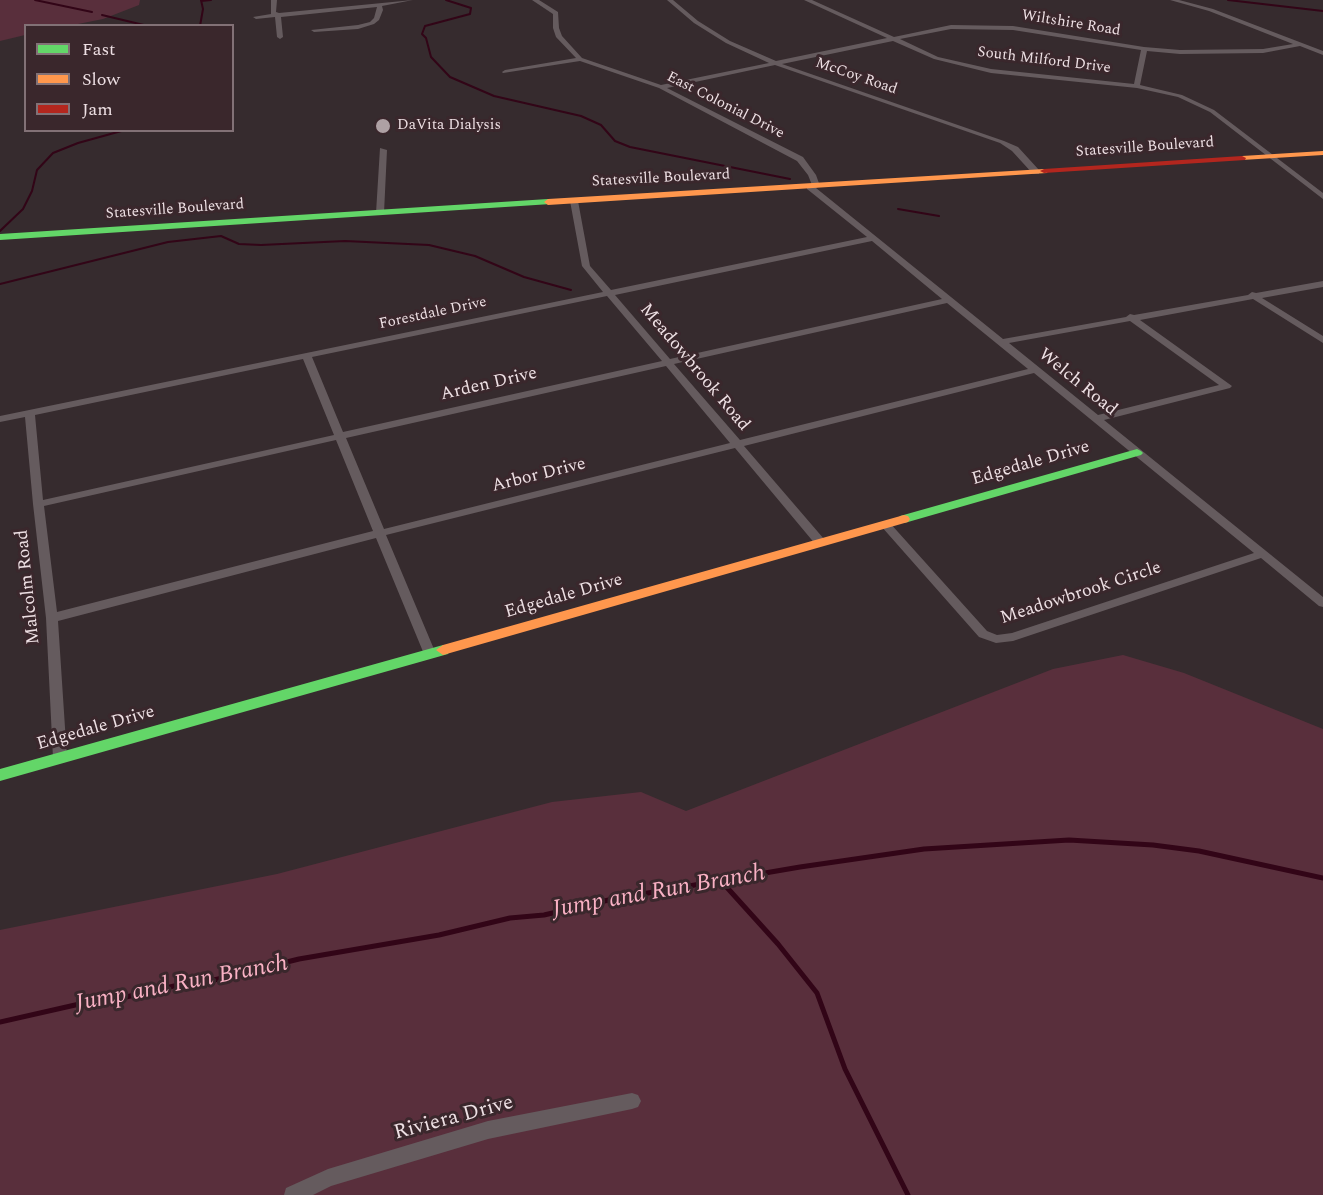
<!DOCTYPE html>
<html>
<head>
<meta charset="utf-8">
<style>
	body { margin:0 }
	#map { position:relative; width:1323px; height:1195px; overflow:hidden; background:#362b2e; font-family:Spectral,serif }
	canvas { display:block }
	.legend { position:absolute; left:24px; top:24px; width:210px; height:108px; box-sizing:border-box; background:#3a272c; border:2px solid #827176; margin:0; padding:8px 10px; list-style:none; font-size:18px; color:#eee0e4 }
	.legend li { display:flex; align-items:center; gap:12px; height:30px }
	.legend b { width:30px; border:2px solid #827176 }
</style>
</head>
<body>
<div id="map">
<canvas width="1323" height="1195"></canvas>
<ul class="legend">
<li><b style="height:8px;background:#63d668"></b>Fast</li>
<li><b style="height:8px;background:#ff974d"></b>Slow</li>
<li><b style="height:8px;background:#b3261e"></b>Jam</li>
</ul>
</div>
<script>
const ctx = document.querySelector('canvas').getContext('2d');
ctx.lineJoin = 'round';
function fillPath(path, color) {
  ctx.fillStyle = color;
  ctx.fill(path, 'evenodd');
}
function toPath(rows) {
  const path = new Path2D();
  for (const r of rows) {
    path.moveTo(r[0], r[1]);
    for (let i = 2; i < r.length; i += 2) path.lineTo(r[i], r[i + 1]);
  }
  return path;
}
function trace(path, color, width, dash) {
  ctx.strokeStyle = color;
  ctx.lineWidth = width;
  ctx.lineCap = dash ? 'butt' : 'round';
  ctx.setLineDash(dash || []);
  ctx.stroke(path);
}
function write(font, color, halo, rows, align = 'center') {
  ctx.font = font + ' Spectral,serif';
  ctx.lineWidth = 6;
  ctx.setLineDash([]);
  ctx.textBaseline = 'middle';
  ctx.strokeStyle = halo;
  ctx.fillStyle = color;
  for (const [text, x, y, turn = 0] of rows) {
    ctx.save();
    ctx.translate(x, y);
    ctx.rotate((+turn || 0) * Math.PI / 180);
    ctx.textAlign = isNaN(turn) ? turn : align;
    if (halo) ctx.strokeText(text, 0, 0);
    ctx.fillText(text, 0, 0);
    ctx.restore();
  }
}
const green = toPath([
	[0,0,140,0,139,5,103,19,73,25,26,26,25,35,0,41],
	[1123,655,1184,673,1323,729,1323,1195,0,1195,0,930,277,874,552,802,641,792,686,811,1053,669]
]);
const streamFar1 = toPath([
	[35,0,92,12],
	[446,0,471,8,470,14,425,26,422,34,426,38,431,57,450,77,494,96,581,116,601,125,615,141,630,147,790,179],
	[1228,0,1323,11],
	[201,1,211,0],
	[102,15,148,26],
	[200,26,203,9,201,0],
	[898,209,939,216],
	[0,231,23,209,32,191,37,170,53,153,78,143,125,130],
	[0,284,168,242,221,236,239,244,261,245,345,241,429,245,475,256,524,277,571,290]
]);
const stream = toPath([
	[722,882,778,944,817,993,845,1069,908,1195],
	[0,1022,84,1003,104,1002,183,984,202,983,299,959,439,935,510,918,544,915,613,899,800,867,924,849,1069,840,1153,845,1199,851,1323,878]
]);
const street = toPath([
	[271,0,277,0,276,12,279,13,413,0,382,6,383,10,379,20,374,24,358,29,314,32,311,30,358,25,370,22,374,18,377,7,281,17,283,37,280,39,277,37,275,17,256,19,253,17,271,14,271,0],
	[532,0,539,0,558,12,559,28,562,36,582,58,661,85,769,63,726,43,694,23,667,0,673,0,698,21,730,41,776,61,887,38,804,0,812,0,894,37,951,25,1013,26,1144,47,1180,50,1263,49,1293,44,1209,11,1170,0,1179,0,1213,9,1323,51,1323,55,1300,46,1263,53,1180,54,1147,51,1140,85,1182,95,1214,110,1323,193,1323,199,1210,112,1178,97,1137,88,991,73,934,59,893,41,782,64,1004,141,1018,147,1039,170,1039,174,1033,174,1012,151,1000,143,775,65,667,88,803,157,816,175,820,186,816,188,1003,339,1126,317,1130,314,1134,315,1248,295,1252,292,1256,293,1323,281,1323,287,1262,298,1323,336,1323,343,1253,299,1140,320,1232,386,1230,388,1104,420,1323,597,1323,607,1319,606,1261,558,1013,641,996,643,979,637,881,526,879,524,881,522,889,522,987,631,997,635,1012,633,1254,553,1034,373,744,446,824,539,826,542,820,546,816,545,735,448,386,535,436,654,434,657,430,658,426,657,424,654,376,538,58,621,67,758,65,762,60,763,55,762,53,758,46,618,33,504,25,417,0,422,0,416,603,292,582,266,570,201,574,199,578,201,590,266,611,290,867,237,807,189,807,185,812,185,808,175,797,161,659,88,580,61,503,73,502,72,505,70,576,58,556,37,553,28,553,14,532,0],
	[951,29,1013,30,1141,50,1134,84,991,69,938,57,900,39,951,29],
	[872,241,942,299,670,359,615,295,872,241],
	[607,296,662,361,343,432,312,357,607,296],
	[947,303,1028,369,740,440,674,364,947,303],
	[1130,321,1219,385,1098,415,1009,343,1130,321],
	[303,359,334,435,43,500,35,415,303,359],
	[666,366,730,443,384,529,346,438,666,366],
	[336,440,373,531,57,612,44,506,336,440],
	[380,148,387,150,384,213,380,215,376,213,380,148],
	[632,1093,638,1095,641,1101,638,1107,632,1109,488,1139,331,1186,313,1195,284,1195,286,1188,328,1169,488,1121,632,1093]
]);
const fast = toPath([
	[548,199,551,200,551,204,0,240,0,234,548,199],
	[1137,449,1141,451,1143,453,1141,455,908,522,904,523,898,519,900,516,1137,449],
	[443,645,450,650,448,654,0,781,0,769,443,645]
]);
const slow = toPath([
	[1323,151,1323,155,1242,160,1238,158,1242,156,1323,151],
	[1044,169,1048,171,1047,173,548,205,544,202,548,199,1044,169],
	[904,515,908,516,910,519,908,522,443,655,436,650,443,645,904,515]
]);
const jam = toPath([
	[1242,156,1246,158,1245,160,1044,173,1040,171,1044,169,1242,156]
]);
const markers = [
	[383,126,8,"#aea1a4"]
];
const farStreetnames = [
	["Wiltshire Road",1071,24,9],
	["South Milford Drive",1044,61,7],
	["McCoy Road",856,77,19],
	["East Colonial Drive",725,106,27],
	["Statesville Boulevard",1145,148,-4],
	["Statesville Boulevard",661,179,-3],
	["Statesville Boulevard",175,210,-4],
	["Forestdale Drive",433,314,-12]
];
const farPoinames = [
	["DaVita Dialysis",397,126]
];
const streetNames = [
	["Meadowbrook Road",694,368,50],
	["Welch Road",1077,383,39],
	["Arden Drive",489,385,-13],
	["Edgedale Drive",1031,464,-16],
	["Arbor Drive",539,476,-14],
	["Malcolm Road",29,587,-96],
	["Meadowbrook Circle",1081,594,-18],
	["Edgedale Drive",564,597,-16],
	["Edgedale Drive",96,729,-16]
];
const nearStreetnames = [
	["Riviera Drive",454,1119,-15]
];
const nearWaternames = [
	["Jump and Run Branch",659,893,-10],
	["Jump and Run Branch",182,985,-11]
];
fillPath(green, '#592f3c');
trace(streamFar1, '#320517', 2);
trace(stream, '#320517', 5);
fillPath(street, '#655b5e');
fillPath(fast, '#63d668');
fillPath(slow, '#ff974d');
fillPath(jam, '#b3261e');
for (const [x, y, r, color] of markers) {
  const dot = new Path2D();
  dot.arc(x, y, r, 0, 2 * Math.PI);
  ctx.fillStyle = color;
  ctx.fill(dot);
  trace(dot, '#3a272c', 2);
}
write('15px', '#eee0e4', '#3a272c', farStreetnames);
write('15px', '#eee0e4', '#3a272c', farPoinames, 'left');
write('18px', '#eee0e4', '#3a272c', streetNames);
write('21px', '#eee0e4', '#3a272c', nearStreetnames);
write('italic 24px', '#f9b1c4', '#3a272c', nearWaternames);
</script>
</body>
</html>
